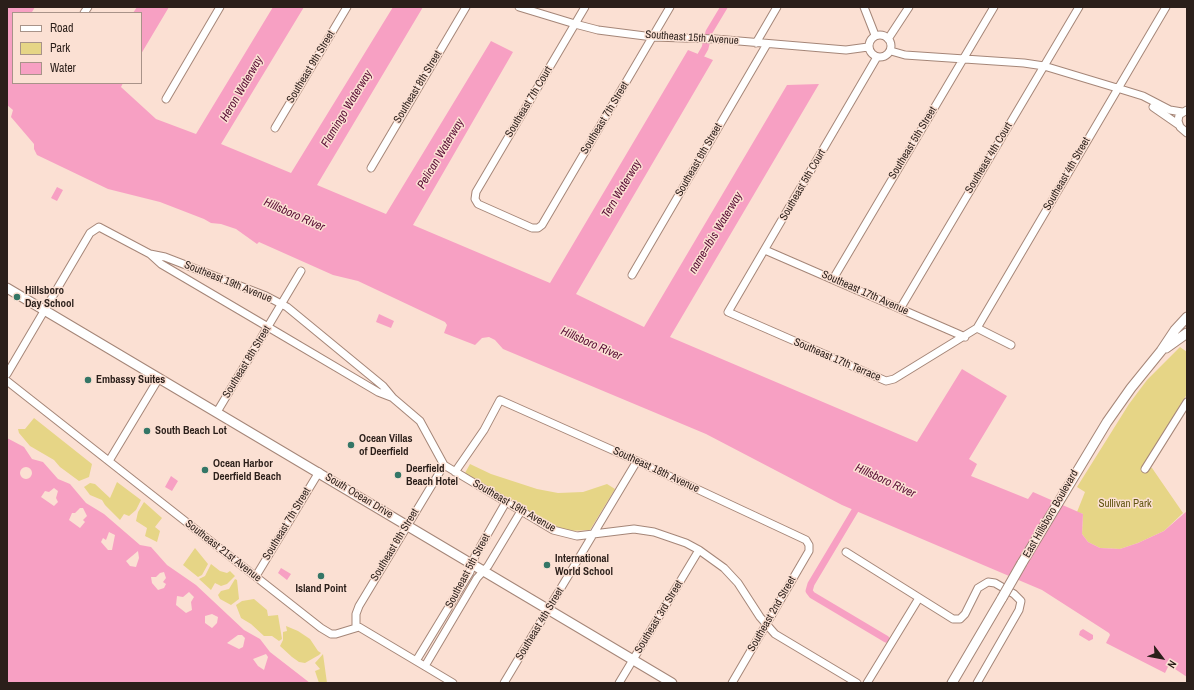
<!DOCTYPE html>
<html>
<head>
<meta charset="utf-8">
<style>
	body { margin:0 }
	#map { position:relative; width:1194px; height:690px; overflow:hidden; background:#fbe0d3; font-family:"Archivo Narrow",sans-serif }
	canvas { display:block }
	.frame { position:absolute; inset:0; border:8px solid #2b1f1a; pointer-events:none }
	.legend { position:absolute; left:12px; top:12px; width:130px; height:72px; box-sizing:border-box; background:#fbe0d3; border:1px solid #a89389; margin:0; padding:5px 7px; list-style:none; font-size:12px; color:#2b1f1a }
	.legend li { display:flex; align-items:center; gap:8px; height:20px }
	.legend b { width:20px; border:1px solid #a89389 }
	.north { position:absolute; left:1142px; top:638px; width:40px; height:40px; -webkit-text-stroke:3px #fbe0d3; paint-order:stroke; rotate:122deg; font-size:11px; font-weight:700; line-height:16px; text-align:center; color:#2b1f1a }
	.north::after { content:''; display:block; margin:auto; width:14px; height:18px; background:#2b1f1a; clip-path:polygon(50% 0,100% 100%,50% 72%,0 100%) }
</style>
</head>
<body>
<div id="map">
<canvas width="1194" height="690"></canvas>
<div class="frame"></div>
<ul class="legend">
<li><b style="height:5px;background:#fff"></b>Road</li>
<li><b style="height:11px;background:#e6d586"></b>Park</li>
<li><b style="height:11px;background:#f7a0c3"></b>Water</li>
</ul>
<div class="north">N</div>
</div>
<script>
const ctx = document.querySelector('canvas').getContext('2d');
ctx.lineJoin = 'round';
function fillPath(path, color) {
  ctx.fillStyle = color;
  ctx.fill(path, 'evenodd');
}
function toPath(rows) {
  const path = new Path2D();
  for (const r of rows) {
    if (r.length === 3) {
      path.moveTo(r[0] + r[2], r[1]);
      path.arc(r[0], r[1], r[2], 0, 2 * Math.PI);
      continue;
    }
    path.moveTo(r[0], r[1]);
    for (let i = 2; i < r.length; i += 2) path.lineTo(r[i], r[i + 1]);
  }
  return path;
}
function trace(path, color, width, dash) {
  ctx.strokeStyle = color;
  ctx.lineWidth = width;
  ctx.lineCap = dash ? 'butt' : 'round';
  ctx.setLineDash(dash || []);
  ctx.stroke(path);
}
function write(font, color, halo, rows, align = 'center') {
  ctx.font = font + ' "Archivo Narrow",sans-serif';
  ctx.lineWidth = 3;
  ctx.setLineDash([]);
  ctx.textBaseline = 'middle';
  ctx.strokeStyle = halo;
  ctx.fillStyle = color;
  for (const [text, x, y, turn = 0] of rows) {
    ctx.save();
    ctx.translate(x, y);
    ctx.rotate((+turn || 0) * Math.PI / 180);
    ctx.textAlign = isNaN(turn) ? turn : align;
    if (halo) ctx.strokeText(text, 0, 0);
    ctx.fillText(text, 0, 0);
    ctx.restore();
  }
}
const green = toPath([
	[1180,347,1187,352,1187,394,1145,464,1152,468,1183,513,1164,531,1138,543,1120,549,1100,548,1088,542,1082,534,1083,514,1077,512,1085,492,1077,487,1129,404,1147,380],
	[34,418,92,464,89,477,79,481,60,467,54,460,30,446,19,433,18,429,25,429],
	[470,464,491,474,537,489,558,493,583,492,607,484,615,489,590,530,569,531,552,525,465,473],
	[117,482,141,500,136,510,129,516,124,514,120,520,105,505,102,500,90,495,84,487,90,483,95,484,110,498],
	[144,502,162,518,155,527,160,531,157,542,145,536,147,528,136,521,138,512],
	[195,548,208,564,202,575,198,577,183,565],
	[211,564,220,571,227,573,230,571,235,576,227,584,221,586,215,583,211,590,199,579,205,576],
	[235,579,237,580,239,599,231,605,220,599,218,595,221,591,229,589],
	[254,599,267,610,268,616,278,615,282,639,279,641,272,636,264,636,251,624,241,618,236,605,242,601],
	[286,626,298,631,310,639,318,651,321,653,319,655,305,663,299,662,292,657,280,646,283,640,283,632,287,631],
	[323,654,327,683,319,683,315,671,320,669,315,663]
]);
const water = toPath([
	[7,7,35,7,32,12,33,13,13,13,13,83,123,83,121,87,156,119,196,134,273,7,304,7,221,144,291,173,393,7,423,7,317,185,386,214,491,41,513,52,413,225,550,283,688,50,713,60,576,294,644,327,787,85,819,84,670,337,917,442,962,369,1007,396,969,459,977,464,971,476,1028,499,1033,492,1083,514,1082,534,1088,542,1100,548,1120,549,1138,543,1164,531,1187,511,1187,680,1187,677,1169,665,1165,673,1106,643,1110,635,1109,633,1042,590,842,505,706,434,503,349,495,340,489,337,482,338,475,345,444,333,447,325,445,322,358,281,333,275,259,242,257,244,236,229,221,224,211,223,204,219,160,202,108,189,37,155,34,149,34,144,11,117,13,110,7,105],
	[137,7,169,7,141,54,141,13,133,13],
	[57,187,63,190,57,201,51,198],
	[379,314,394,321,391,328,376,322],
	[7,438,24,447,32,459,43,462,58,479,70,484,86,503,104,514,140,545,151,547,167,565,196,585,244,630,260,639,270,652,310,683,7,683],
	[171,476,178,481,172,491,165,487],
	[281,568,291,574,287,580,278,573],
	[1083,629,1093,635,1093,639,1089,641,1079,635,1080,631]
]);
const pier = toPath([
	[26,473,6],
	[54,488,58,491,56,498,58,502,54,506,41,497,45,491,49,492],
	[80,508,83,508,87,516,83,520,85,522,80,528,69,520,72,513,75,513],
	[109,532,115,535,112,550,108,550,101,542,103,538,106,540],
	[138,551,139,558,136,567,130,566,126,561],
	[164,572,166,578,163,582,166,584,164,588,158,590,152,583,151,577,156,577,160,573],
	[189,592,194,597,191,602,192,610,186,613,176,605,177,596,183,597],
	[212,614,218,617,217,623,212,628,205,623,205,616],
	[238,635,242,635,245,638,243,647,239,649,227,643],
	[266,654,268,657,264,670,258,666,253,659]
]);
const canal = toPath([
	[697,62,705,48,709,32,724,7],
	[860,502,811,584,809,591,812,595,886,639]
]);
const street = toPath([
	[519,7,575,24,598,30,653,37,715,39,846,50,868,47],
	[585,7,476,192,475,199,478,204,532,228,538,228,542,225,670,7],
	[864,7,875,35],
	[84,13,88,7],
	[880,46,11],
	[888,39,909,7],
	[756,43,777,7],
	[891,51,905,55,1024,63,1044,66,1117,88,1143,96,1170,110,1182,112],
	[877,57,728,312,886,381,894,379,977,328,1166,7],
	[166,99,220,7],
	[1153,107,1179,125],
	[1187,110,1179,115,1178,121,1180,127,1187,133],
	[275,128,347,7],
	[371,168,466,7],
	[765,250,965,337],
	[150,254,165,257,266,296,287,307,383,386,393,398,420,421,444,465,553,530,577,536,634,529,654,532,686,543,699,550,724,568,738,583,760,617,775,634,857,683],
	[632,275,767,44],
	[833,279,994,7],
	[900,309,1079,7],
	[977,328,1011,345],
	[7,374,90,233,99,227,150,254,161,264,268,327,378,392,391,397],
	[7,381,321,628,331,634,336,634,359,627,453,683],
	[217,412,301,271],
	[109,461,159,378],
	[1145,469,1187,402],
	[455,472,484,430,500,400,637,461,806,540,809,545,809,551,732,683],
	[846,552,953,619,960,619,965,614,978,588,988,582,995,583,1014,594,1021,601,1019,610,977,683],
	[256,576,319,472],
	[356,627,356,614,359,606,444,465],
	[416,661,470,572,475,556,506,502],
	[425,666,477,578,488,566,521,511],
	[504,683,637,461],
	[619,683,699,550],
	[867,683,919,598]
]);
const secondary = toPath([
	[7,288,672,683],
	[1166,348,1187,333],
	[1022,563,1107,422,1131,388,1161,351,1175,330,1187,317],
	[952,683,1002,598]
]);
const secondaryBridge = toPath([
	[1002,598,1022,563]
]);
const markers = [
	[17,297,4,"#347666"],
	[88,380,4,"#347666"],
	[147,431,4,"#347666"],
	[351,445,4,"#347666"],
	[205,470,4,"#347666"],
	[398,475,4,"#347666"],
	[547,565,4,"#347666"],
	[321,576,4,"#347666"]
];
const streetNames = [
	["Southeast 15th Avenue",692,38,4],
	["Southeast 9th Street",311,67,-59],
	["Southeast 8th Street",418,87,-59],
	["Southeast 7th Court",529,102,-59],
	["Southeast 7th Street",605,118,-59],
	["Southeast 5th Street",913,143,-59],
	["Southeast 4th Court",989,158,-59],
	["Southeast 6th Street",699,160,-60],
	["Southeast 4th Street",1067,174,-60],
	["Southeast 5th Court",803,185,-60],
	["Southeast 19th Avenue",228,282,22],
	["Southeast 17th Avenue",865,293,24],
	["Southeast 17th Terrace",837,360,23],
	["Southeast 8th Street",247,362,-59],
	["Southeast 18th Avenue",656,470,25],
	["South Ocean Drive",359,496,31],
	["Southeast 19th Avenue",514,506,30],
	["East Hillsboro Boulevard",1051,514,-60],
	["Southeast 7th Street",287,524,-59],
	["Southeast 6th Street",395,545,-59],
	["Southeast 21st Avenue",223,551,38],
	["Southeast 5th Street",468,571,-62],
	["Southeast 2nd Street",772,614,-60],
	["Southeast 3rd Street",659,617,-59],
	["Southeast 4th Street",540,624,-59]
];
const poiNames = [
	["Hillsboro",25,291],
	["Day School",25,304],
	["Embassy Suites",96,380],
	["South Beach Lot",155,431],
	["Ocean Villas",359,439],
	["of Deerfield",359,452],
	["Ocean Harbor",213,464],
	["Deerfield Beach",213,477],
	["Deerfield",406,469],
	["Beach Hotel",406,482],
	["International",555,559],
	["World School",555,572],
	["Island Point",321,589,"center"]
];
const parkNames = [
	["Sullivan Park",1125,504]
];
const waterNames = [
	["Heron Waterway",242,89,-60],
	["Flamingo Waterway",347,109,-59],
	["Pelican Waterway",441,154,-59],
	["Tern Waterway",622,189,-59],
	["Hillsboro River",294,215,24],
	["name=Ibis Waterway",716,233,-59],
	["Hillsboro River",591,344,24],
	["Hillsboro River",885,481,25]
];
fillPath(green, '#e6d586');
fillPath(water, '#f7a0c3');
fillPath(pier, '#fbe0d3');
trace(canal, '#f7a0c3', 7);
trace(street, '#a58678', 9);
trace(secondary, '#a58678', 11);
trace(street, '#fff', 7);
trace(secondary, '#fff', 9);
trace(secondaryBridge, '#a58678', 11, []);
trace(secondaryBridge, '#fff', 9);
for (const [x, y, r, color] of markers) {
  const dot = new Path2D();
  dot.arc(x, y, r, 0, 2 * Math.PI);
  ctx.fillStyle = color;
  ctx.fill(dot);
  trace(dot, '#fbe0d3', 1.5);
}
write('11px', '#2b1f1a', '#fbe0d3', streetNames);
write('bold 11px', '#2b1f1a', '#fbe0d3', poiNames, 'left');
write('11px', '#635613', '#fbe0d3', parkNames);
write('italic 12px', '#580c34', '#fbe0d3', waterNames);
</script>
</body>
</html>
